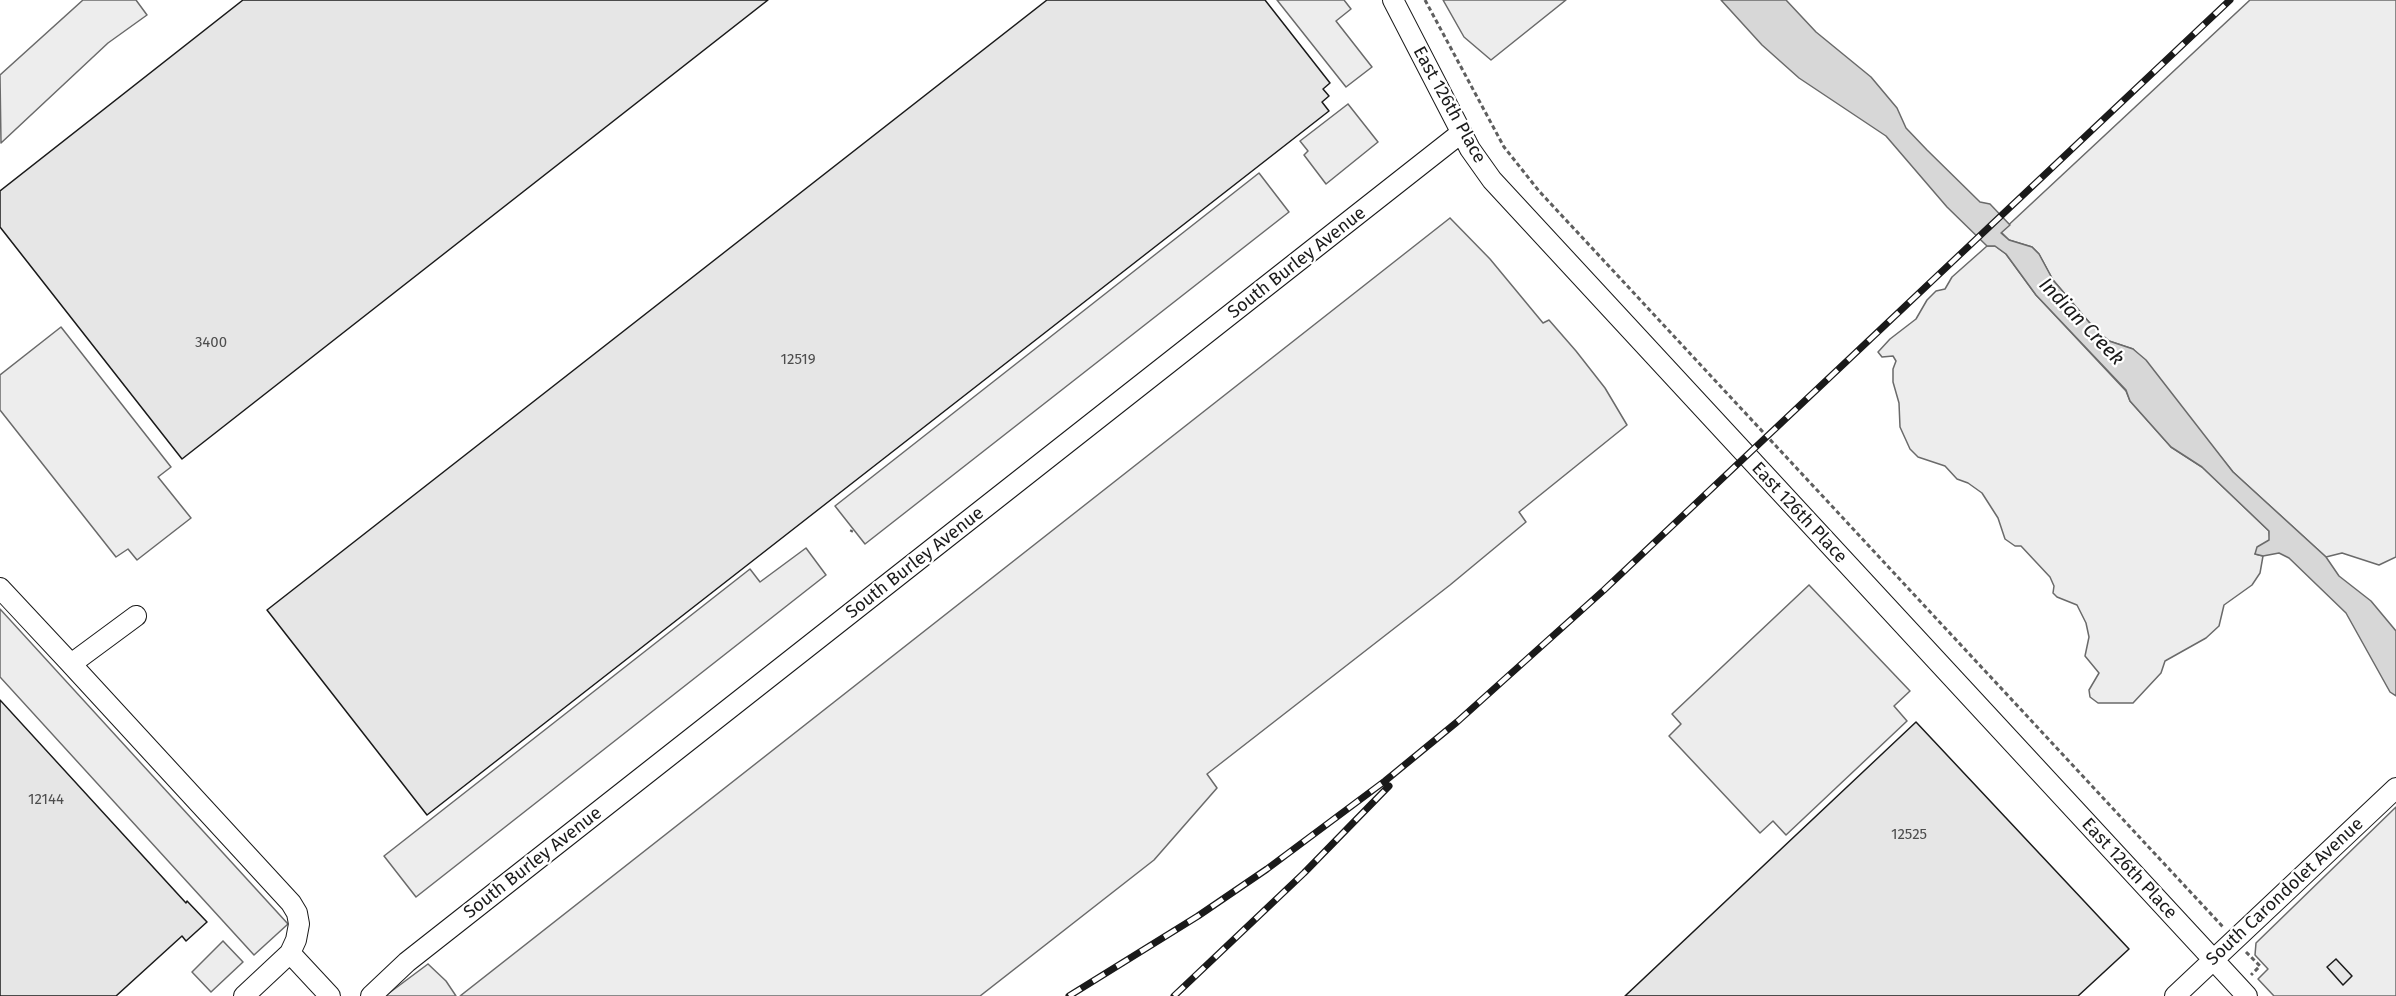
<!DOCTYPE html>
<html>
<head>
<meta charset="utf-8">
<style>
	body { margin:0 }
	canvas { display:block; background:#fff }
</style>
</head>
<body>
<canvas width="2396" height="996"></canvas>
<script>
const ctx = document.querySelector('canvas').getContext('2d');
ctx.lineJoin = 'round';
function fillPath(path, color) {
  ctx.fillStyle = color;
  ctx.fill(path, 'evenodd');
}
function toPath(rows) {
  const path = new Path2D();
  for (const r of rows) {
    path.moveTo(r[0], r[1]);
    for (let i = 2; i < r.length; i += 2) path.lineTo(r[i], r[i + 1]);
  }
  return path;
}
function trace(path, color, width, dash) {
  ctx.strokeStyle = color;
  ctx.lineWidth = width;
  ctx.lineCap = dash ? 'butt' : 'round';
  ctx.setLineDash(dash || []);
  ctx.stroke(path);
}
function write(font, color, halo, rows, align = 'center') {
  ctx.font = font + ' "Fira Sans",sans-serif';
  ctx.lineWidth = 4.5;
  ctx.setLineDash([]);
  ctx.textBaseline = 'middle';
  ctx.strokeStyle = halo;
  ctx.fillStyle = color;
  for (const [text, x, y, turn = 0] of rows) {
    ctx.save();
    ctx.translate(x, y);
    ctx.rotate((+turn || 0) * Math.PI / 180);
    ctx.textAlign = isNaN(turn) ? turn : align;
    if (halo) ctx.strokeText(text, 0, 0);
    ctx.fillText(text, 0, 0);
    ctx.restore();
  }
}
const built = toPath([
	[83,0,136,0,147,15,108,43,1,143,0,75,83,0],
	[1277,0,1344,0,1351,9,1336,21,1372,67,1346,87,1277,0],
	[1443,0,1566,0,1491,60,1464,37,1443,0],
	[2250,0,2396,0,2396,557,2379,565,2342,553,2326,557,2233,472,2133,349,2109,341,2094,328,2053,280,2039,254,2032,247,2009,240,2001,232,2250,0],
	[1348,104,1378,142,1326,184,1304,155,1308,151,1300,141,1348,104],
	[1259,173,1289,212,865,544,835,506,1259,173],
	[1450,218,1490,259,1543,323,1549,320,1576,351,1605,388,1627,425,1519,512,1526,522,1450,585,1207,774,1217,788,1154,860,980,996,460,996,1450,218],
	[1987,246,1995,246,2006,254,2036,295,2126,391,2130,401,2171,447,2202,467,2269,531,2270,540,2255,554,2263,556,2260,573,2252,585,2224,605,2219,626,2206,638,2165,661,2161,673,2133,703,2098,703,2090,697,2089,690,2099,673,2085,656,2089,637,2086,623,2077,605,2057,597,2053,593,2054,586,2050,577,2021,546,2015,546,2005,539,1998,518,1982,493,1968,483,1957,479,1945,466,1918,457,1910,449,1900,427,1899,403,1893,382,1893,369,1896,361,1893,356,1882,357,1878,352,1890,339,1916,319,1927,300,1936,291,1945,289,1952,277,1987,246],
	[61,327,171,467,158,477,191,518,137,560,128,549,116,557,0,410,0,375,61,327],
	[806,548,826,575,416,897,384,856,750,569,760,582,806,548],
	[1809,585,1910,691,1894,706,1907,721,1786,835,1773,821,1760,833,1669,736,1681,724,1672,714,1809,585],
	[0,609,288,924,254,955,0,677,0,609],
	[2396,807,2396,996,2274,996,2258,979,2268,969,2255,955,2256,943,2396,807],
	[223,941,243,962,211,992,192,972,223,941],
	[428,964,446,981,456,996,385,996,428,964]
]);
const water = toPath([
	[1721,0,1786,0,1816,32,1871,77,1897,108,1906,128,1927,150,1980,202,1990,204,2010,225,2001,233,2009,240,2032,247,2039,254,2053,280,2094,328,2109,341,2133,349,2146,360,2233,472,2326,557,2339,576,2371,601,2396,631,2396,696,2390,692,2346,613,2289,558,2279,553,2263,556,2255,554,2257,547,2269,540,2269,531,2202,467,2171,447,2130,401,2126,390,2036,295,2006,254,1995,246,1987,246,1947,207,1886,136,1799,78,1762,45,1721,0]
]);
const building = toPath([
	[243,0,768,0,182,459,0,227,0,191,243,0],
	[1047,0,1265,0,1330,83,1323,89,1329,96,1322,102,1329,111,427,815,267,610,1047,0],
	[0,700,186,903,187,901,207,922,186,941,182,936,116,996,0,996,0,700],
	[1916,722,2129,949,2078,996,1625,996,1916,722],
	[2336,959,2352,976,2343,985,2327,967,2336,959]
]);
const path = toPath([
	[1425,0,1504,147,1539,191,2223,927],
	[851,532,852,530],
	[2246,952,2260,966,2251,975]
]);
const minor = toPath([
	[1393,0,1470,149,1492,180,2247,996],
	[0,588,71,664,136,616],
	[71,664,291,903,297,913,299,924,296,940,290,953],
	[244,996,290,953,330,996],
	[371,996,407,962,1461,133],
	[2175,996,2396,788]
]);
const rail = toPath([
	[1069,996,1198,916,1267,869,1385,781,1457,722,1604,590,2230,0],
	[1174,996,1304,873,1389,786]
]);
const numberNames = [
	["3400",211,343],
	["12519",798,360],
	["12144",46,800],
	["12525",1909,835]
];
const streetNames = [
	["East 126th Place",1449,105,61],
	["South Burley Avenue",1297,263,-38],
	["East 126th Place",1799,513,47],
	["South Burley Avenue",915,563,-38],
	["South Burley Avenue",533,863,-38],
	["East 126th Place",2129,869,47],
	["South Carondolet Avenue",2285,892,-43]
];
const waterNames = [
	["Indian Creek",2081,322,46]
];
fillPath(built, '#ededed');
trace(built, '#6a6a6a', 1.5);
fillPath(water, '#d7d7d7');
trace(water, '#6a6a6a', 1.5);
fillPath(building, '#e6e6e6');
trace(building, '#1a1a1a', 1.5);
trace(minor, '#1a1a1a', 22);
trace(path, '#5f5f5f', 3, [4.5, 3]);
trace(minor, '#fff', 20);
trace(rail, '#1a1a1a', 7);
trace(rail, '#fff', 4.5, [14]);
write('15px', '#4d4d4d', null, numberNames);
write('18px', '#1a1a1a', '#fff', streetNames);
write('italic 20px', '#1a1a1a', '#fff', waterNames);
</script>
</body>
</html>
